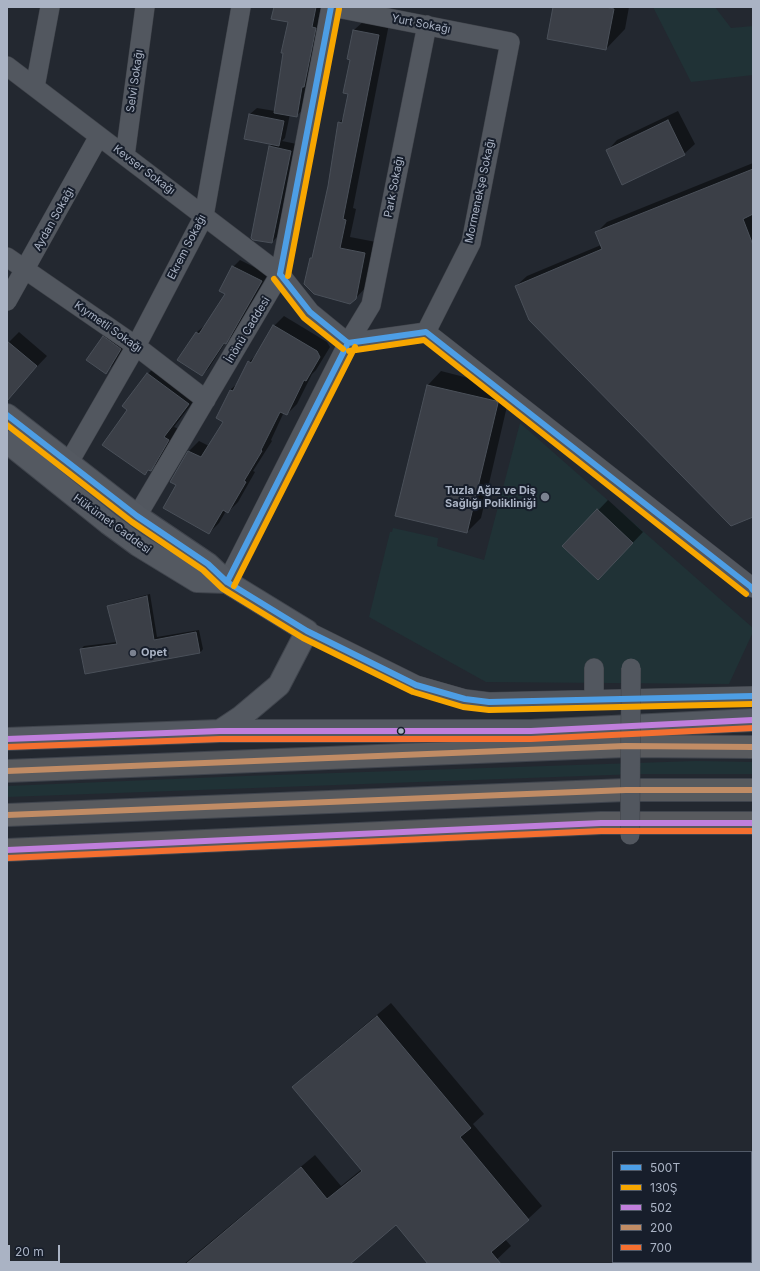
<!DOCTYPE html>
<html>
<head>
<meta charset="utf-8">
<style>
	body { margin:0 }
	#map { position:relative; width:760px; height:1271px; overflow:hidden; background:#232830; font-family:Inter,sans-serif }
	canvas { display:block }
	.frame { position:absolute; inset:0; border:8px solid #aab3c4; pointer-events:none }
	.legend { position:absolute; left:612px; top:1151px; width:140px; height:112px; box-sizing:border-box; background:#171e2b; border:1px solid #525a68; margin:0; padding:5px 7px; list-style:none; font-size:12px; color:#aab3c4 }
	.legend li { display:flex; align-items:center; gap:8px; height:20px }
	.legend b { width:20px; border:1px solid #525a68 }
	.scale { position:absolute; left:8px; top:1245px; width:52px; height:18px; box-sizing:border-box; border:2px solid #aab3c4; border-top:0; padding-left:5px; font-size:12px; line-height:14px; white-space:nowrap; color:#aab3c4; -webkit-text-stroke:3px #171e2b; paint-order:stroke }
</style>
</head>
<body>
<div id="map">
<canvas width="760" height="1271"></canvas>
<div class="frame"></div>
<ul class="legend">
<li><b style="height:5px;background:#4d9ee5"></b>500T</li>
<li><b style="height:5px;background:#f7a600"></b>130Ş</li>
<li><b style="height:5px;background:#c07fdc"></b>502</li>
<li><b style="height:5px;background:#c18c65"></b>200</li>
<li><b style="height:5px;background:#f46f30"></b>700</li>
</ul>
<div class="scale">20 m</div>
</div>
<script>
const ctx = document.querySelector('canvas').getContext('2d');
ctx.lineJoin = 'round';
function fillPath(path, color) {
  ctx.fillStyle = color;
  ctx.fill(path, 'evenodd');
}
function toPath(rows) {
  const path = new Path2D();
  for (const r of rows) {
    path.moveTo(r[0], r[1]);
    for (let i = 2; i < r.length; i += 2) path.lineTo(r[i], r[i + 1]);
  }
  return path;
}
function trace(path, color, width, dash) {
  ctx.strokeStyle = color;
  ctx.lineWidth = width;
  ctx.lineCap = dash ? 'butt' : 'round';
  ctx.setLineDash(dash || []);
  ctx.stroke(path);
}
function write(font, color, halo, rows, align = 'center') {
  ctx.font = font + ' Inter,sans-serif';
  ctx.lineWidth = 4;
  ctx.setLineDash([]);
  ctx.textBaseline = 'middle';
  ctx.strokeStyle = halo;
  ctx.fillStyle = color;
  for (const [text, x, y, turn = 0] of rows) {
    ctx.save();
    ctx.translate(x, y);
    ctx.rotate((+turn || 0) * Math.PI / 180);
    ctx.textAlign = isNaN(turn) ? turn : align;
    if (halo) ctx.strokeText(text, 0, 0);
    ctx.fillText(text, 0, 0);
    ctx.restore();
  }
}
const green = toPath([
	[653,7,715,7,731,28,753,26,753,75,691,82],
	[520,423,753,628,753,632,729,684,486,682,369,617,390,532,392,532,393,528,438,538,437,546,484,560],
	[696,761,753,762,753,774,638,774,7,797,7,786,245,776]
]);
const shadow = toPath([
	[275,7,321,7,318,21,322,22,304,109,297,115,290,114,285,138,282,141,297,144,279,235,272,242,270,147,273,143,250,114,257,108,275,111,289,21],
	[554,7,629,7,625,29,606,49],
	[365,20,389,24,353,208,356,209,350,237,376,242,366,287,355,299,311,258,314,255,329,186,339,123,344,117,349,94,354,30],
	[678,111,695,144,684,154,607,151,617,140],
	[753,163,753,516,516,286,527,276,601,245,596,233,607,222],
	[240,260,268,274,232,336,225,343,209,368,202,375,179,360,197,332,204,326,205,326,227,293,233,267],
	[284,316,327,342,330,347,316,370,312,374,297,404,287,414,284,412,271,440,272,441,253,471,255,472,238,502,228,512,226,511,219,523,209,533,177,485,171,481,189,451,199,441,209,446,224,421,217,418,230,390,240,381,249,362,258,353,274,326],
	[110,330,127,342,113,365,106,372,103,337],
	[19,332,47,356,13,392,7,387,7,344],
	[158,363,199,394,174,427,179,429,161,460,145,474,129,409,148,374],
	[441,371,511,389,481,518,467,532,397,516,428,385],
	[608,500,643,532,608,569,564,546],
	[150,594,157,637,199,630,203,649,200,653,81,649,84,646,117,642,109,607,112,604],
	[391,1003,484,1114,473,1124,542,1206,528,1219,505,1239,511,1246,492,1264,430,1264,396,1224,348,1264,184,1264,315,1155,341,1186,362,1169,293,1088,307,1074],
	[753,1171,753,1239,751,1237,751,1173],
	[751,1253,753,1255,753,1264,641,1264,643,1262,751,1262]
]);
const building = toPath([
	[274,7,316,7,312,27,316,28,304,87,302,87,297,117,274,113,283,53,281,53,288,22,271,19,274,7],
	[553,7,606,7,614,9,606,50,547,39,553,7],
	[353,30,379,35,343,219,346,220,340,248,365,253,356,299,350,304,314,294,304,284,310,258,312,258,328,186,338,122,342,123,348,94,343,93,350,60,347,59,353,30],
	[249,114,284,121,279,146,244,139,249,114],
	[668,120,685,155,622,185,606,150,668,120],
	[269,146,291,151,272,243,253,240,251,238,269,146],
	[753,169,753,214,743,219,753,245,753,517,731,526,529,320,515,286,602,249,595,232,753,169],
	[232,266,262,281,226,344,224,343,202,376,177,360,196,332,199,334,225,294,219,291,232,266],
	[273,325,317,351,320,357,306,381,304,380,287,415,280,412,261,450,262,451,244,481,246,482,228,513,223,510,209,534,163,508,176,485,170,482,188,451,201,457,223,422,216,418,230,390,233,391,248,361,251,363,273,325],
	[103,336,121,349,106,374,86,360,103,336],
	[7,341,37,366,7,401,7,341],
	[147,373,189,404,164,437,169,440,151,471,148,470,145,475,102,445,127,410,122,406,147,373],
	[427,385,496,401,498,403,467,533,395,516,427,385],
	[597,509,633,543,598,580,562,546,597,509],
	[147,596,154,640,196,632,200,653,85,674,80,649,117,644,107,606,147,596],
	[377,1016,471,1128,460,1137,529,1220,491,1252,501,1264,428,1264,396,1225,350,1264,186,1264,301,1167,327,1199,362,1171,292,1087,377,1016]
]);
const minor = toPath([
	[332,7,510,42,471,243,426,332],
	[7,66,280,274,310,312,348,343],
	[35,87,50,7],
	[125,156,145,7],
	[7,257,136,346,206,400],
	[7,301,99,136],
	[426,332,753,588],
	[348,343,426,332],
	[68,464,136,346,204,216,241,7],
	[137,516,280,274,331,7],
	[227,582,348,343,371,305,427,25],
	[307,631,416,685,465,699,489,702,753,696],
	[594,700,594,668]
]);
const major = toPath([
	[7,415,137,516,208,564,227,582,307,631,279,685,241,717,220,731],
	[7,442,108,523,138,545,197,581,227,582],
	[7,739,220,731,531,731,753,720]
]);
const highway = toPath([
	[7,771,625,746,753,747],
	[7,815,626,790,753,790],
	[7,850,601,823,753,823]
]);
const minorBridge = toPath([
	[630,835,631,668]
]);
const bus1 = toPath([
	[280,274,331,7],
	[280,274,310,312,348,343],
	[348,343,426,332,751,587,753,590],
	[7,415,137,516,208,564,227,582,307,631,416,685,465,699,489,702,753,696],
	[227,582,348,343]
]);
const bus2 = toPath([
	[288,276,339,9],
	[274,279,304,318,343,349],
	[349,351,424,340,746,594],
	[7,425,132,522,203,570,223,589,303,638,413,692,463,707,489,710,753,704],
	[234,586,355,347]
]);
const bus3 = toPath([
	[7,739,220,731,531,731,753,720],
	[7,850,601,823,753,823]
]);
const bus4 = toPath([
	[7,771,625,746,753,747],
	[7,815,626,790,753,790]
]);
const bus5 = toPath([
	[7,747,220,739,531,739,753,728],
	[7,858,601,831,753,831]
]);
const markers = [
	[545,497,5,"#7b8290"],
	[133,653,4,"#7b8290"],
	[401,731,3.5,"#aab3c4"]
];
const streetNames = [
	["Yurt Sokağı",421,24,11],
	["Selvi Sokağı",135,81,-82],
	["Kevser Sokağı",144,170,37],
	["Park Sokağı",394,187,-79],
	["Mormenekşe Sokağı",480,191,-78],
	["Aydan Sokağı",54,219,-61],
	["Ekrem Sokağı",187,247,-63],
	["Kıymetli Sokağı",108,327,35],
	["İnönü Caddesi",248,330,-59],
	["Hükümet Caddesi",112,524,36]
];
const poiNames = [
	["Tuzla Ağız ve Diş",536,491],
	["Sağlığı Polikliniği",536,504],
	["Opet",141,653,"left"]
];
fillPath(green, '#203236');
fillPath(shadow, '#0007');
fillPath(building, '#3b3f47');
trace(building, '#4a5059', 1);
trace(minor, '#40444b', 20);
trace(major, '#40454d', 24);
trace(highway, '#3f444d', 24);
trace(minor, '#52575f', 19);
trace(major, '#545961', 22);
trace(highway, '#585a5e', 22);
trace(minorBridge, '#40444b', 20, []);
trace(minorBridge, '#52575f', 19);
trace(bus1, '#4d9ee5', 6);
trace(bus2, '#f7a600', 6);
trace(bus3, '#c07fdc', 6);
trace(bus4, '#c18c65', 6);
trace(bus5, '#f46f30', 6);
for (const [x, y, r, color] of markers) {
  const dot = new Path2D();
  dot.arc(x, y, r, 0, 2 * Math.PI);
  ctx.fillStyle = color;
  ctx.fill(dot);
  trace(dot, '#171e2b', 1.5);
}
write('11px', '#aab3c4', '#171e2b', streetNames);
write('bold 11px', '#aab3c4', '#171e2b', poiNames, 'right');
</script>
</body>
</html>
